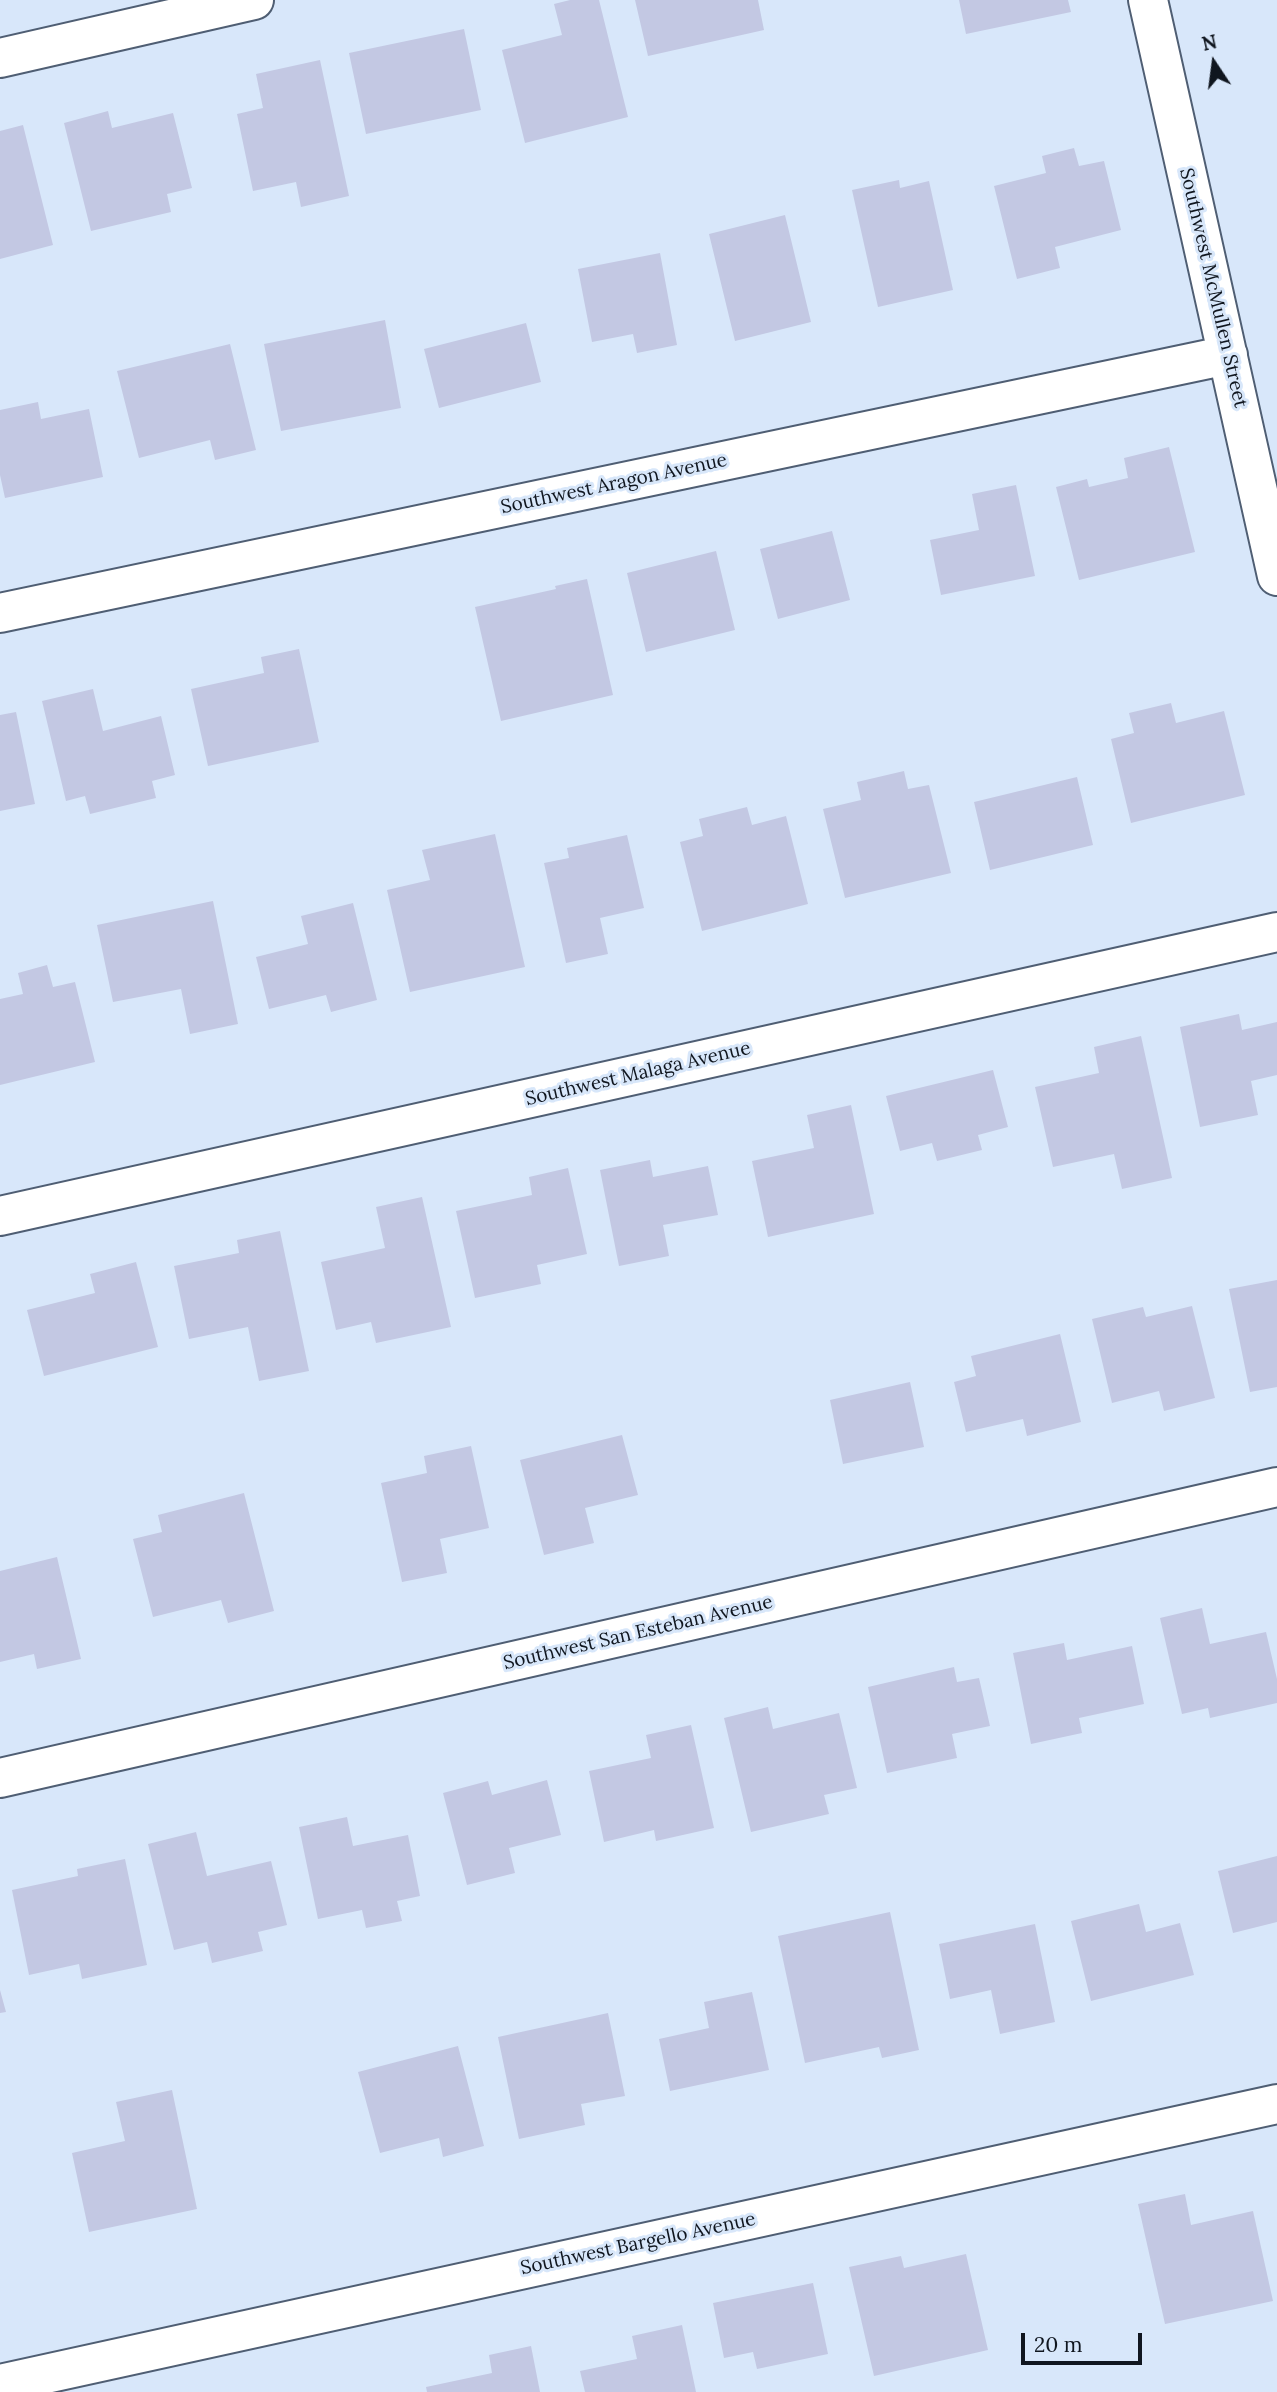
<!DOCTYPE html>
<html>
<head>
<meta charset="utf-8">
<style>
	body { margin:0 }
	#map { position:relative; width:1277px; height:2392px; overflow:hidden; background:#d8e7fa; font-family:Lora,serif }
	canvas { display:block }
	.north { position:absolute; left:1179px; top:28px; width:70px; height:70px; -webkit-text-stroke:5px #d8e7fa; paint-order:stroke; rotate:347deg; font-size:19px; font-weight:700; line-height:28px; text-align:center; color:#10161f }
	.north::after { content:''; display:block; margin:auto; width:24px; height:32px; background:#10161f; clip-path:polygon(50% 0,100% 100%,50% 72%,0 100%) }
	.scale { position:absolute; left:1021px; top:2333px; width:121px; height:32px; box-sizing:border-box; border:4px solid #10161f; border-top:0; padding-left:9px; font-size:21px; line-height:24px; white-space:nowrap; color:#10161f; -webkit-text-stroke:5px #d8e7fa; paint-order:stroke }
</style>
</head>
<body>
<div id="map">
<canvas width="1277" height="2392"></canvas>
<div class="north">N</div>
<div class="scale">20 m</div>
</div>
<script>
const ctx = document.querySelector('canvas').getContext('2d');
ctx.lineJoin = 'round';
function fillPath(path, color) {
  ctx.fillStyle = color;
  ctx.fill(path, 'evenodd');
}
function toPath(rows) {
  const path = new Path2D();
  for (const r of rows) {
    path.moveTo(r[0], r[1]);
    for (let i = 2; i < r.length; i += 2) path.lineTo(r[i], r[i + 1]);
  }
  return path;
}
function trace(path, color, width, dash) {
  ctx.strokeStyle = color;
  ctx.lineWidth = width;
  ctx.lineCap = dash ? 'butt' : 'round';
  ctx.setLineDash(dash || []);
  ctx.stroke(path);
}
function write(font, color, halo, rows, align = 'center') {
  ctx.font = font + ' Lora,serif';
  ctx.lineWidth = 6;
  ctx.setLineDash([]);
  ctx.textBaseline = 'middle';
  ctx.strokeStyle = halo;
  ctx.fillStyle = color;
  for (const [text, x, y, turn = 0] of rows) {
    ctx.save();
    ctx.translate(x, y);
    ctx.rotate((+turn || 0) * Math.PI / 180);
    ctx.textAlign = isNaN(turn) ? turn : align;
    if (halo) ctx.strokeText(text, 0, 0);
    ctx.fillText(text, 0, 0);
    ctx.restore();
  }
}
const building = toPath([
	[570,0,599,0,628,117,525,143,502,50,562,35,554,4],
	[635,0,758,0,764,30,648,56],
	[959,0,1068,0,1071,12,966,34],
	[464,29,481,110,366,134,349,53],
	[320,60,349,196,301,207,296,182,253,191,237,114,263,108,256,74],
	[108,111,112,128,173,113,192,188,167,194,171,212,91,231,64,123],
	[23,125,53,245,0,259,0,131],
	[1074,148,1079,166,1104,161,1121,230,1055,247,1060,268,1017,279,994,186,1046,173,1042,156],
	[899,180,900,188,929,181,953,290,878,307,852,190],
	[785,215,811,322,735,341,709,234],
	[660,253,677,345,637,353,633,334,592,342,578,269],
	[385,320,401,408,281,431,264,344],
	[526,323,541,382,439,408,424,349],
	[230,344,256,450,215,460,210,440,139,458,117,371],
	[38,402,41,419,89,409,103,477,5,498,0,475,0,410],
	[1169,447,1195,552,1079,580,1056,487,1087,479,1089,487,1128,478,1124,458],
	[1016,485,1035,576,941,595,930,540,979,530,972,494],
	[832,531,850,600,778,619,760,549],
	[716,551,735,630,646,652,627,573],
	[587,579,613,695,501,721,475,607,556,589,555,586],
	[299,649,319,742,208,766,191,689,264,673,261,657],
	[93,689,103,731,161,716,175,775,152,781,156,798,90,814,85,796,66,801,42,701],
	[1171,703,1176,723,1224,711,1245,795,1131,823,1111,739,1134,733,1129,713],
	[16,712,35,804,0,811,0,715],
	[904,771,908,789,929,785,951,873,845,898,823,809,861,800,857,782],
	[1077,777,1093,845,990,870,974,802],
	[747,807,752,825,786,816,808,904,702,931,680,842,703,836,699,819],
	[495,834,525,967,410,992,387,890,430,880,422,850],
	[627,835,644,908,600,918,608,954,566,963,544,863,569,858,567,848],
	[213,901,238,1024,190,1034,181,989,113,1002,97,925],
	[353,903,377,1000,331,1012,326,995,269,1009,256,957,308,944,301,916],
	[47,965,53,987,75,982,95,1062,0,1085,0,999,23,994,18,973],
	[1239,1014,1242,1030,1277,1022,1277,1075,1251,1081,1258,1115,1200,1127,1180,1027],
	[1141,1036,1172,1178,1122,1189,1114,1154,1053,1167,1035,1087,1099,1073,1094,1047],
	[993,1070,1008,1127,978,1135,982,1150,937,1161,932,1143,900,1151,886,1096],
	[851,1105,874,1214,768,1237,752,1161,814,1148,807,1115],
	[650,1160,653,1177,708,1166,718,1215,663,1225,669,1256,619,1266,600,1170],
	[568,1168,587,1254,537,1265,541,1284,475,1298,456,1211,532,1195,529,1177],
	[422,1197,451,1327,376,1343,371,1322,336,1330,321,1262,385,1248,376,1207],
	[280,1231,309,1371,259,1381,248,1327,189,1339,174,1266,239,1253,237,1240],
	[136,1262,158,1347,44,1376,27,1310,95,1293,90,1274],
	[1277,1280,1277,1387,1250,1392,1229,1289],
	[1192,1306,1215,1398,1164,1411,1159,1391,1112,1403,1092,1319,1143,1307,1146,1317],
	[1060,1334,1081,1422,1027,1436,1023,1419,966,1432,954,1382,976,1376,971,1356],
	[910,1382,924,1447,843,1464,830,1400],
	[622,1435,638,1495,585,1508,594,1543,544,1555,520,1460],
	[471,1446,489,1528,440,1539,447,1573,402,1582,381,1483,427,1473,424,1456],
	[244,1493,274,1611,228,1623,221,1600,153,1617,133,1539,162,1532,158,1515],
	[57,1557,81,1659,37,1669,34,1654,0,1662,0,1571],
	[1202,1608,1210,1644,1266,1632,1277,1679,1277,1703,1210,1718,1208,1708,1182,1714,1160,1618],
	[1064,1643,1067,1660,1132,1646,1144,1704,1079,1718,1082,1733,1031,1744,1013,1653],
	[954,1667,957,1682,979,1678,990,1726,952,1734,957,1758,887,1773,868,1687],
	[768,1707,773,1729,839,1713,857,1788,824,1795,829,1814,751,1832,724,1718],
	[691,1725,714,1828,656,1841,654,1830,604,1842,589,1771,651,1758,646,1735],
	[547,1780,561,1835,509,1848,515,1873,467,1885,443,1793,488,1781,492,1795],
	[347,1817,353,1846,408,1835,420,1896,397,1901,402,1921,366,1928,362,1910,318,1919,299,1827],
	[196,1832,207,1876,271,1861,287,1925,258,1932,263,1951,212,1963,207,1942,174,1950,148,1844],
	[1277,1856,1277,1922,1233,1933,1218,1871],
	[125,1859,147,1965,82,1979,79,1964,29,1975,12,1890,78,1876,77,1869],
	[1139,1904,1146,1932,1180,1923,1194,1975,1091,2001,1071,1921],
	[890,1912,919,2050,882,2058,879,2047,805,2063,778,1936],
	[1035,1924,1055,2022,1000,2034,991,1990,950,1999,939,1944],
	[0,1990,6,2012,0,2013],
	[752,1992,769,2070,670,2091,659,2039,709,2028,704,2002],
	[608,2013,625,2096,581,2104,585,2125,519,2139,498,2037],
	[458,2046,484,2146,443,2157,439,2138,380,2153,358,2072],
	[172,2090,197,2209,89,2232,72,2153,125,2141,116,2102],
	[1185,2194,1191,2225,1253,2211,1273,2301,1165,2324,1138,2204],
	[966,2254,988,2350,874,2376,849,2267,901,2256,904,2268],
	[813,2283,828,2354,757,2369,753,2352,724,2358,713,2303],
	[682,2325,696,2392,585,2392,580,2371,637,2359,632,2336],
	[531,2346,540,2392,427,2392,426,2387,492,2373,489,2355]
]);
const street = toPath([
	[1148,0,1277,576],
	[0,58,254,0],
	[0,613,1228,355],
	[0,1216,1277,932],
	[0,1778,1277,1487],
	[0,2384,1277,2104]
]);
const streetNames = [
	["Southwest McMullen Street",1213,288,77],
	["Southwest Aragon Avenue",614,484,-12],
	["Southwest Malaga Avenue",638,1074,-13],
	["Southwest San Esteban Avenue",638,1633,-13],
	["Southwest Bargello Avenue",638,2244,-12]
];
fillPath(building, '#c3c8e3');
trace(street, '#4f5e73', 42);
trace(street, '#fff', 38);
write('19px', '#10161f', '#d8e7fa', streetNames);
</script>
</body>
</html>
